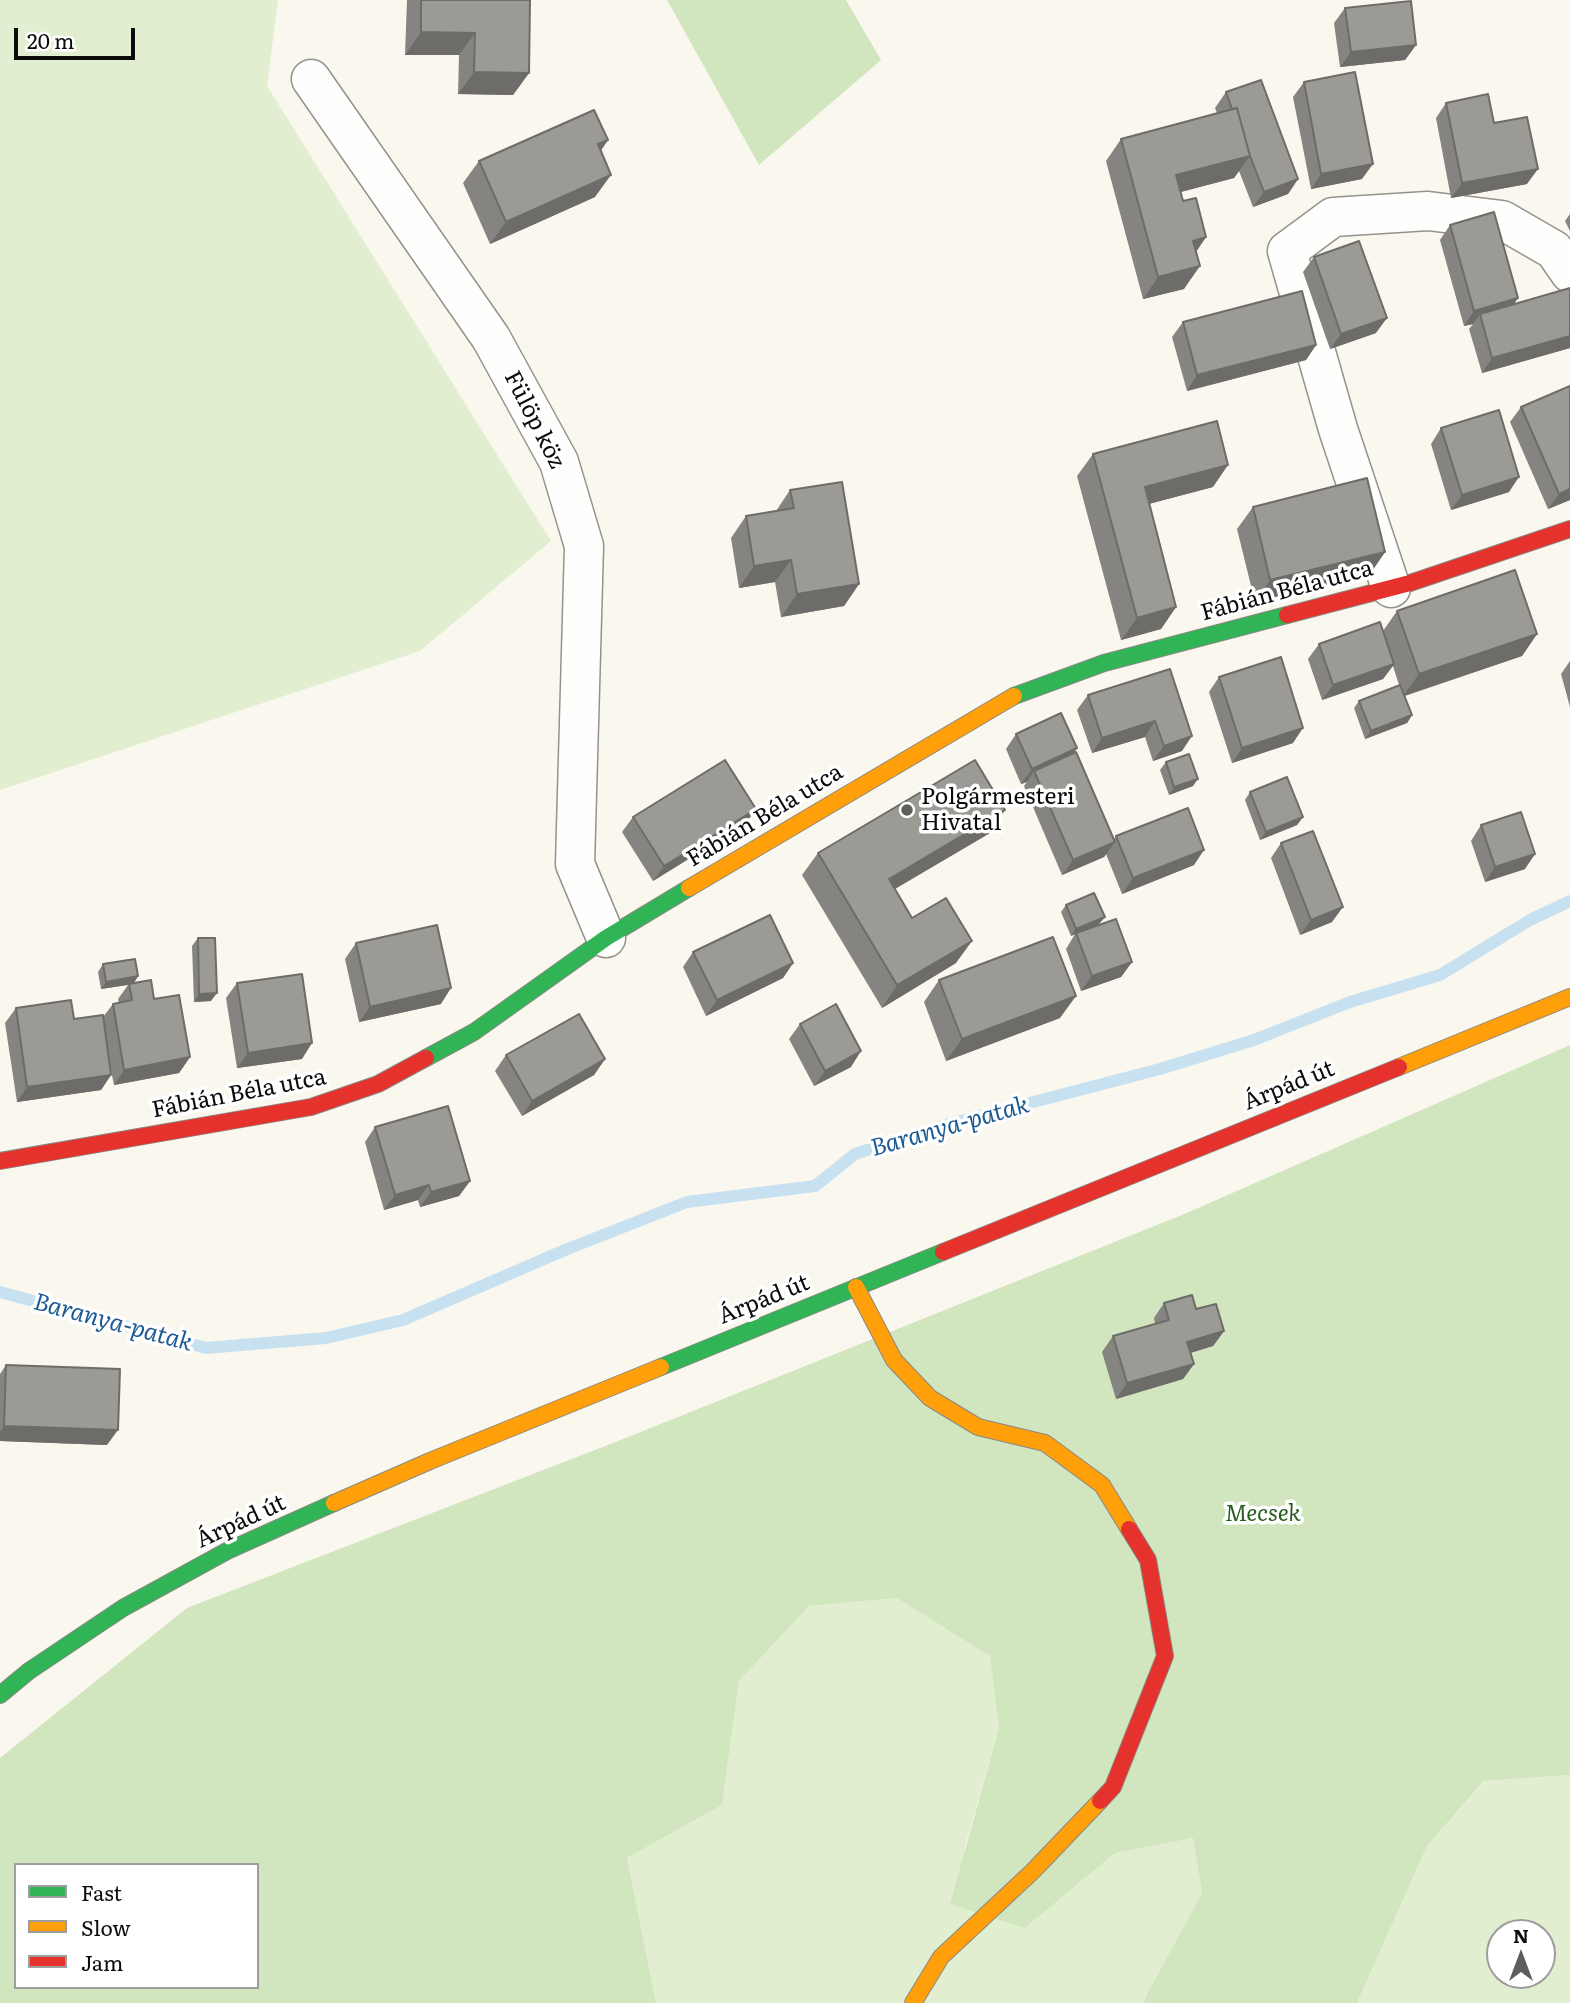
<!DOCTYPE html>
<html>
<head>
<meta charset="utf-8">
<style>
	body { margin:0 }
	#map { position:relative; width:1570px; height:2003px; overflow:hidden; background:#faf8ee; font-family:Literata,serif }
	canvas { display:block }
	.legend { position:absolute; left:14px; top:1863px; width:245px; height:126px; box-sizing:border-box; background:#fff; border:2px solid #9d9d9d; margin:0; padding:9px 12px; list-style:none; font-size:21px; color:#0b0b0b }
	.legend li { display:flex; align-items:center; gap:14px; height:35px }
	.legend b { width:35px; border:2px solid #9d9d9d }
	.north { position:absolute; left:1486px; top:1919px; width:70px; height:70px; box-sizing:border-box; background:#fff; border:2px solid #9d9d9d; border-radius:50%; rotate:0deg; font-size:19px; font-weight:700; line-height:28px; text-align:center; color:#0b0b0b }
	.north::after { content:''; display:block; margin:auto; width:24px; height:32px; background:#5f5e5a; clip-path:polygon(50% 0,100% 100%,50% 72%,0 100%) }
	.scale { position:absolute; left:14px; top:28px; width:121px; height:32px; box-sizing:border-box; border:4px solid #0b0b0b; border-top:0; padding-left:9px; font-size:21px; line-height:24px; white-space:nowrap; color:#0b0b0b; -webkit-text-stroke:5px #fff; paint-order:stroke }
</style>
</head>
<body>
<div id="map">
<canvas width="1570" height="2003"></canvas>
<ul class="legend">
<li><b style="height:9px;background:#30b455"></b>Fast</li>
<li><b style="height:9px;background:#ff9f0a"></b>Slow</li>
<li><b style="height:9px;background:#e5322d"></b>Jam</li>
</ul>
<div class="north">N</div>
<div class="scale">20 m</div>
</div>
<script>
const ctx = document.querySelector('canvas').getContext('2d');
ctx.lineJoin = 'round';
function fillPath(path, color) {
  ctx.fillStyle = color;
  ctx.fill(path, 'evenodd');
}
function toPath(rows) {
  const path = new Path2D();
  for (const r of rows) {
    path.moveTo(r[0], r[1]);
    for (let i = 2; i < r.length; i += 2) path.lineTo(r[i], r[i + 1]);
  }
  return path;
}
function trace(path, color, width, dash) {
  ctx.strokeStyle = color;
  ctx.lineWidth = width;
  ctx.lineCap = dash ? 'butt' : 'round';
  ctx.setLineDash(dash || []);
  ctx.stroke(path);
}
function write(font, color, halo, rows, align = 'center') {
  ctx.font = font + ' Literata,serif';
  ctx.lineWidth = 7;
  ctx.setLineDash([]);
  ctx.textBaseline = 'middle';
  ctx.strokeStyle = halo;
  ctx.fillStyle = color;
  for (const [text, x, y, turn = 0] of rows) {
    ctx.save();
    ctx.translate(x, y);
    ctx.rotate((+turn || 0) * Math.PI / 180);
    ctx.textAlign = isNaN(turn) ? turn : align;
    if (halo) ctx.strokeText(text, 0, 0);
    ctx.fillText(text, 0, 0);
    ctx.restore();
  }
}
const green = toPath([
	[0,0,278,0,267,86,551,541,420,651,0,790],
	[897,1598,990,1655,999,1728,964,1850,1025,1928,1115,1853,1193,1838,1202,1893,1147,1994,1144,2003,656,2003,627,1858,722,1805,739,1681,809,1606],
	[1570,1775,1570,2003,1357,2003,1427,1846,1485,1781],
	[1500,1933,1542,1933,1542,1975,1500,1975]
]);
const forest = toPath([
	[667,0,846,0,881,60,759,165],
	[1570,1045,1570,1775,1484,1781,1427,1846,1357,2003,1144,2003,1147,1994,1202,1893,1193,1838,1115,1853,1025,1928,950,1904,999,1728,990,1656,897,1598,809,1606,739,1681,722,1805,627,1858,656,2003,0,2003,0,1758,187,1608,613,1443,1182,1215],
	[16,1865,257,1865,257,1987,16,1987]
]);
const stream = toPath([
	[0,1292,206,1348,326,1338,403,1320,565,1250,687,1202,815,1186,855,1154,949,1124,1160,1069,1254,1040,1350,1002,1440,975,1530,920,1570,901]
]);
const street = toPath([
	[311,79,491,338,559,462,584,546,575,864,606,938],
	[1391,588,1338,429,1287,251,1333,217,1428,211,1502,220,1554,250,1570,273]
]);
const fast = toPath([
	[1014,696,1104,663,1287,615],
	[426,1058,474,1032,606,938,689,888],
	[661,1367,943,1252],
	[0,1695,29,1671,123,1608,227,1551,334,1503]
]);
const slow = toPath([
	[689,888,1014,696],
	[1399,1067,1570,997],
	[856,1287,894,1360,930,1398,978,1427,1045,1443,1102,1485,1129,1529],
	[334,1503,430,1461,661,1367],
	[913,2003,941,1957,1033,1871,1100,1801]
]);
const jam = toPath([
	[1287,615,1410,583,1570,529],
	[0,1161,311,1107,378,1084,426,1058],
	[943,1252,1399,1067],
	[1100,1801,1113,1787,1165,1656,1148,1560,1129,1529]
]);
const wall = toPath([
	[407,0,530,0,529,73,513,95,458,94,459,55,405,55],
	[1345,8,1416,45,1405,60,1340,67,1334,23],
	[1304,82,1362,179,1311,189,1293,97],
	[1226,92,1298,179,1288,194,1253,207,1239,171,1234,178,1181,192,1183,201,1206,237,1196,252,1184,289,1143,299,1106,161,1121,139,1217,113,1215,108],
	[1446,103,1527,184,1451,198,1436,118],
	[601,151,595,197,490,244,463,183,479,161],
	[1570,214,1570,231,1565,221],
	[1450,225,1515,304,1570,288,1570,348,1482,373,1469,329,1473,324,1464,326,1440,240],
	[1314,257,1376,333,1330,349,1303,272],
	[1183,322,1316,345,1306,360,1187,391,1172,337],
	[1570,386,1570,500,1548,509,1510,422,1521,407],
	[1441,428,1509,492,1451,510,1431,444],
	[1093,454,1213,487,1149,504,1176,607,1161,629,1121,640,1077,476],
	[790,490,859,584,844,606,781,617,775,582,739,588,731,538,746,516,776,511],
	[1253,507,1385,552,1370,574,1255,602,1237,529],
	[1397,611,1537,634,1522,656,1405,696,1412,715,1407,723,1365,739,1354,708,1359,701,1399,685,1393,666,1383,679,1322,700,1308,659,1319,644,1383,631],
	[1570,661,1570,707,1561,674],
	[1170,669,1182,751,1153,761,1145,737,1092,753,1077,710,1088,695],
	[1219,677,1293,743,1232,763,1209,692],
	[1016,734,1073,754,1114,839,1116,836,1194,865,1122,894,1106,854,1104,857,1062,875,1024,786,1027,782,1021,784,1006,749],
	[1166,762,1193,786,1169,795,1160,770],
	[1250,792,1303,817,1297,825,1260,840,1245,800],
	[756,809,745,824,653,881,622,832,633,817],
	[1481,825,1525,869,1485,882,1471,841],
	[990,833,894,889,912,918,956,963,882,1008,802,875,818,853],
	[1281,843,1332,922,1300,935,1271,858],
	[1066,905,1105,917,1099,924,1086,930,1132,962,1121,977,1081,991,1066,949,1075,934,1071,936,1061,912],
	[198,938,211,1001,194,1002,192,946],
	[356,943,441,1004,359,1022,345,959],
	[693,952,793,963,783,978,706,1016,683,967],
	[103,964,138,976,134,983,154,999,190,1057,179,1073,114,1085,108,1056,111,1075,101,1090,17,1102,5,1023,16,1008,74,1019,103,1017,113,1004,119,1003,118,999,128,985,101,989,98,972],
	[939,980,1060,1018,946,1061,924,1002],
	[237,983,302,1059,237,1068,226,998],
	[800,1024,851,1067,814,1086,789,1039],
	[506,1055,605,1059,594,1075,522,1116,495,1071],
	[375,1127,470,1181,459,1196,420,1207,418,1200,384,1210,365,1142],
	[1164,1303,1196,1309,1224,1331,1213,1346,1190,1353,1194,1364,1183,1379,1116,1399,1102,1352,1113,1336,1155,1324,1154,1318],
	[6,1365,107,1445,0,1441,0,1374]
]);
const shadedWall = toPath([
	[421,32,475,33,459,55,405,55],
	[1416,45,1405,60,1340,67,1351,52],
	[474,72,529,73,513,95,458,94],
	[608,140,593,163,598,144],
	[1250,156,1234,178,1161,197,1176,175],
	[1373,164,1362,179,1311,189,1321,174],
	[1538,169,1527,184,1451,198,1462,183],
	[611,175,595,197,490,244,506,222],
	[1298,179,1288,194,1253,207,1264,192],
	[1206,237,1191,259,1193,241],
	[1200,266,1184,289,1143,299,1158,277],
	[1518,298,1508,313,1480,314,1473,324,1464,326,1474,311],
	[1387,318,1376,333,1330,349,1341,334],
	[1570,336,1570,348,1482,373,1492,358],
	[1316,345,1306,360,1187,391,1197,375],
	[1228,465,1213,487,1129,509,1145,487],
	[1519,477,1509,492,1451,510,1462,495],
	[1570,489,1570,500,1548,509,1559,494],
	[1385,552,1370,574,1255,602,1270,580],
	[791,560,775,582,739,588,754,566],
	[859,584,844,606,781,617,797,594],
	[1176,607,1161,629,1121,640,1137,618],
	[1537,634,1522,656,1403,696,1419,674],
	[1394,664,1383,679,1322,700,1333,685],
	[1412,715,1407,723,1365,739,1371,731],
	[1155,721,1145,737,1092,753,1102,738],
	[1303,728,1293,743,1232,763,1242,748],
	[1192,736,1182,751,1153,761,1164,746],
	[1077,748,1067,763,1034,771,1027,782,1021,784,1032,769],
	[1198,779,1193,786,1169,795,1174,787],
	[756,809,745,824,653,881,664,866],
	[1005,810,990,833,873,902,889,879],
	[1303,817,1297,825,1260,840,1266,832],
	[1115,842,1104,857,1062,875,1073,860],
	[1204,850,1194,865,1122,894,1133,878],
	[1535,854,1525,869,1485,882,1495,867],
	[1343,907,1332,922,1300,935,1311,920],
	[1105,917,1099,924,1071,936,1076,929],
	[972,941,956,963,882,1008,897,985],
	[1132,962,1121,977,1081,991,1092,976],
	[793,963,783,978,706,1016,717,1000],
	[138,976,133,984,101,989,106,982],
	[451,988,441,1004,359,1022,370,1007],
	[217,993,211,1001,194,1002,199,994],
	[1076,996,1060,1018,946,1061,962,1039],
	[312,1043,302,1059,237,1068,248,1053],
	[861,1051,851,1067,814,1086,825,1071],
	[190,1057,179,1073,114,1085,124,1070],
	[605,1059,594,1075,522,1116,532,1101],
	[111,1075,101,1090,17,1102,27,1087],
	[470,1181,459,1196,420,1207,431,1192],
	[429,1185,418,1200,384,1210,395,1195],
	[1224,1331,1213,1346,1177,1357,1187,1342],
	[1194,1364,1183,1379,1116,1399,1127,1383],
	[4,1426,118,1430,107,1445,0,1441,0,1432]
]);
const building = toPath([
	[421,0,530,0,529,73,474,72,475,33,421,32,421,0],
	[1411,1,1416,45,1351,52,1345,8,1411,1],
	[1355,72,1373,164,1321,174,1304,82,1355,72],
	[1261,80,1298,179,1264,192,1250,156,1237,108,1232,109,1226,92,1261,80],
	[1488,94,1494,123,1527,117,1538,169,1462,183,1446,103,1488,94],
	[1237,108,1250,156,1176,175,1183,201,1196,198,1206,237,1193,241,1200,266,1158,277,1121,139,1237,108],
	[594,110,608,140,598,144,611,175,506,222,479,161,594,110],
	[1494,212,1518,298,1474,311,1450,225,1494,212],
	[1359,241,1387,318,1341,334,1314,257,1359,241],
	[1570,288,1570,336,1492,358,1480,314,1570,288],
	[1302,291,1316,345,1197,375,1183,322,1302,291],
	[1570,386,1570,489,1559,494,1521,407,1570,386],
	[1499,410,1519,477,1462,495,1441,428,1499,410],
	[1217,421,1228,465,1145,487,1176,607,1137,618,1093,454,1217,421],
	[1367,478,1385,552,1270,580,1253,507,1367,478],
	[842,482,859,584,797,594,791,560,754,566,746,516,794,508,790,490,842,482],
	[1515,570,1537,634,1419,674,1397,611,1515,570],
	[1380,622,1394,664,1333,685,1319,644,1380,622],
	[1281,657,1303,728,1242,748,1219,677,1281,657],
	[1170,669,1192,736,1164,746,1155,721,1102,738,1088,695,1170,669],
	[1400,685,1412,715,1371,731,1359,701,1400,685],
	[1061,713,1077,748,1032,769,1016,734,1061,713],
	[1076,752,1115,842,1073,860,1034,771,1076,752],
	[1189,754,1198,779,1174,787,1166,762,1189,754],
	[725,760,756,809,664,866,633,817,725,760],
	[975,760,1005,810,889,879,912,918,946,898,972,941,897,985,818,853,975,760],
	[1287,777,1303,817,1266,832,1250,792,1287,777],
	[1188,808,1204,850,1133,878,1116,836,1188,808],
	[1521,812,1535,854,1495,867,1481,825,1521,812],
	[1313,831,1343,907,1311,920,1281,843,1313,831],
	[1094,893,1105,917,1076,929,1066,905,1094,893],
	[770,915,793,963,717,1000,693,952,770,915],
	[1116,919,1132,962,1092,976,1076,933,1116,919],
	[437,925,451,988,370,1007,356,943,437,925],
	[1053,937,1076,996,962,1039,939,980,1053,937],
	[198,938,215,938,217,993,199,994,198,938],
	[135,959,138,976,106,982,103,964,135,959],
	[302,974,312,1043,248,1053,237,983,302,974],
	[151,980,154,999,179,995,190,1057,124,1070,113,1004,132,1000,129,984,151,980],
	[71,1000,74,1019,103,1015,111,1075,27,1087,16,1008,71,1000],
	[836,1004,861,1051,825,1071,800,1024,836,1004],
	[579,1014,605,1059,532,1101,506,1055,579,1014],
	[448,1106,470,1181,431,1192,429,1185,395,1195,375,1127,448,1106],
	[1192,1295,1196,1309,1216,1304,1224,1331,1187,1342,1194,1364,1127,1383,1113,1336,1169,1320,1164,1303,1192,1295],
	[6,1365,120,1369,118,1430,4,1426,6,1365]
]);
const markers = [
	[907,810,7,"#5f5e5a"]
];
const streetNames = [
	["Fülöp köz",534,420,63],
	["Fábián Béla utca",1287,591,-15],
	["Fábián Béla utca",765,816,-31],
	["Árpád út",1289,1086,-22],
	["Fábián Béla utca",239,1094,-11],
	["Árpád út",764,1300,-22],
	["Árpád út",241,1522,-25]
];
const poiNames = [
	["Polgármesteri",921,797],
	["Hivatal",921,823]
];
const parkNames = [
	["Mecsek",1263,1514]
];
const waterNames = [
	["Baranya-patak",950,1127,-16],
	["Baranya-patak",113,1323,15]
];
fillPath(green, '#e1eecf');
fillPath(forest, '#d1e5be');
trace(stream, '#c8e1f1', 12);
trace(street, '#93928d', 41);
trace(fast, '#898884', 18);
trace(slow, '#898884', 18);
trace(jam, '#898884', 18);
trace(street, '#fefefc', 38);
trace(fast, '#30b455', 16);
trace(slow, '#ff9f0a', 16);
trace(jam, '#e5322d', 16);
fillPath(wall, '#868480');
fillPath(shadedWall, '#6d6c68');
fillPath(building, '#9c9a95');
trace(building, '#6d6c68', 2);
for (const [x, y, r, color] of markers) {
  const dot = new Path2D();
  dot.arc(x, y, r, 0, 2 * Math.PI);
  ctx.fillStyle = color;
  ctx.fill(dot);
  trace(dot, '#fff', 2.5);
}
write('23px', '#0b0b0b', '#fff', streetNames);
write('23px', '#0b0b0b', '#fff', poiNames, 'left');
write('italic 23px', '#2a5e20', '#fff', parkNames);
write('italic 24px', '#1c5a94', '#fff', waterNames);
</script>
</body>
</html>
